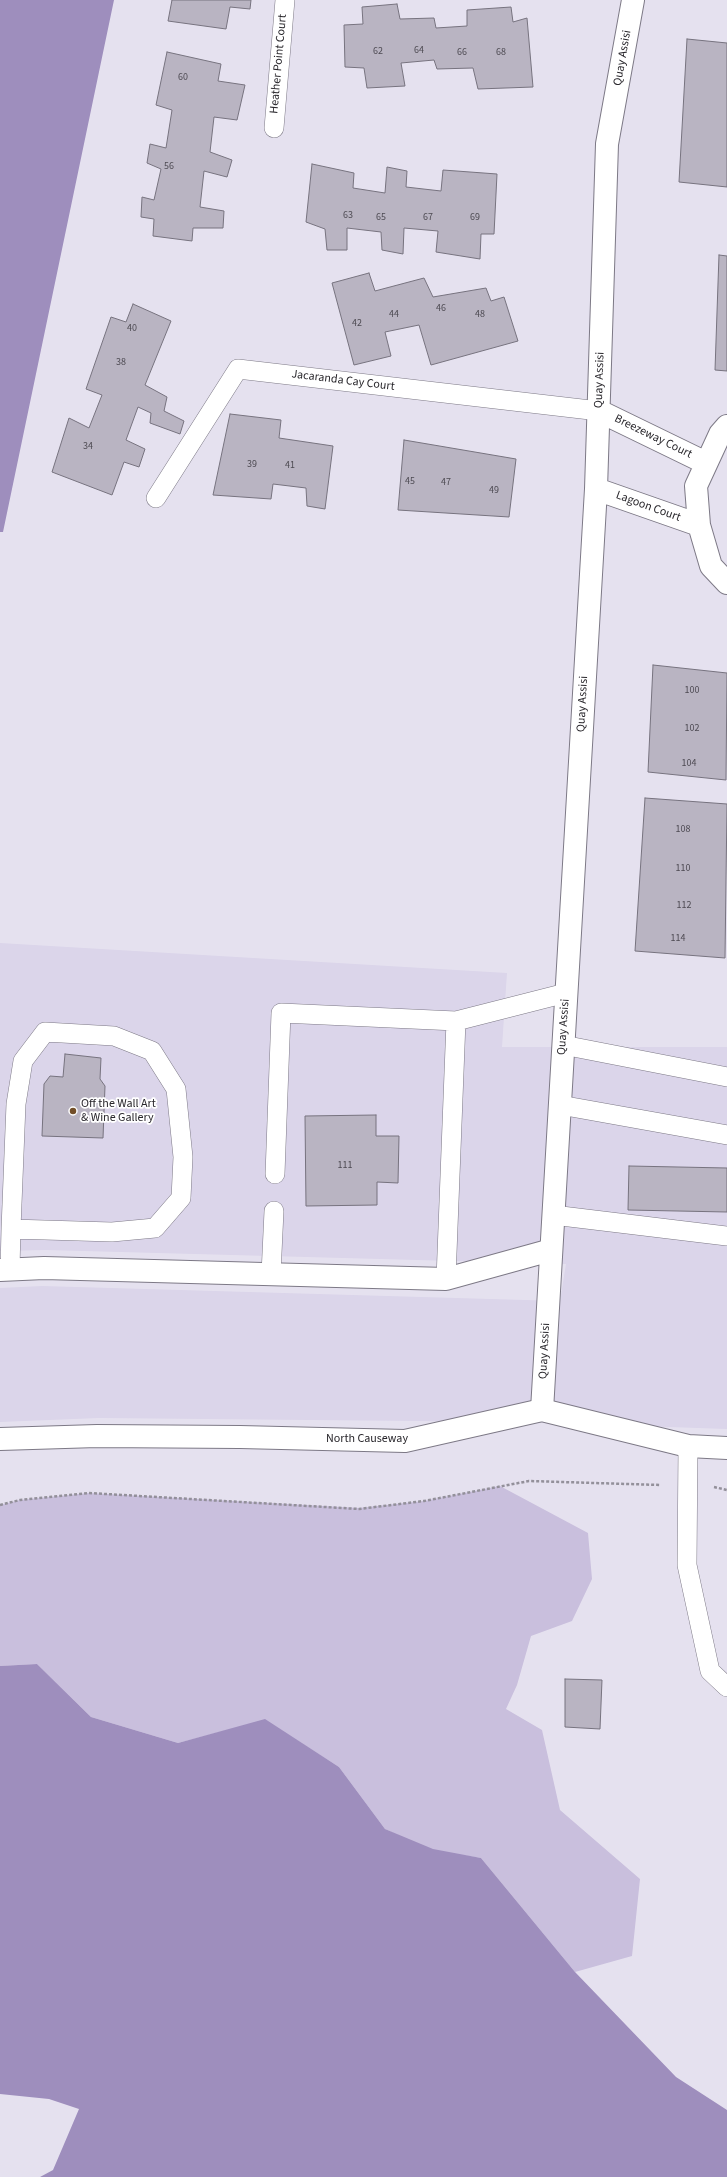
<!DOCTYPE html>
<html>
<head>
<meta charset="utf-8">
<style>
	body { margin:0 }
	canvas { display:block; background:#e5e1ef }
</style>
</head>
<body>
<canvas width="727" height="2177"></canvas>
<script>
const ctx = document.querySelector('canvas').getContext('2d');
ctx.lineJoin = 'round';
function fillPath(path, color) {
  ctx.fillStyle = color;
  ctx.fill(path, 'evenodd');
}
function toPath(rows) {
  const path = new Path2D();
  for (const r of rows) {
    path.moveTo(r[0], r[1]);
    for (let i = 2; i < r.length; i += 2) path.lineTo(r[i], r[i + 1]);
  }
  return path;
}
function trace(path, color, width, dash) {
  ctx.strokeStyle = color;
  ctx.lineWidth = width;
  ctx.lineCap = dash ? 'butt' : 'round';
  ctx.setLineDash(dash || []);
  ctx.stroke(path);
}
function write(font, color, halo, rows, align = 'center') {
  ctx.font = font + ' "Source Sans 3",sans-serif';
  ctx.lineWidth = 3.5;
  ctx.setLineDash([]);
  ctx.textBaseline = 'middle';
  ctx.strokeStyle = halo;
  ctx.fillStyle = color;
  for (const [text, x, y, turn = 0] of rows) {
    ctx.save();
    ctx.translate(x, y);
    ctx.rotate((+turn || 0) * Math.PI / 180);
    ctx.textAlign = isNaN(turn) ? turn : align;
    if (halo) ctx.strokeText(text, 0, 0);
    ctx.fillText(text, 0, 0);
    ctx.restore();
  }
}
const built = toPath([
	[0,943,507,973,502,1047,727,1047,727,1429,521,1422,99,1418,0,1422,0,1288,42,1286,560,1301,566,1264,46,1250,0,1251]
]);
const green = toPath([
	[500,1486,588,1533,592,1579,572,1621,531,1636,517,1685,506,1709,542,1730,560,1810,640,1879,632,1956,575,1972,481,1858,430,1850,385,1829,339,1767,265,1720,178,1743,91,1717,37,1664,0,1666,0,1505,20,1500,89,1493,359,1508,424,1501]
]);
const water = toPath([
	[0,0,114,0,3,532,0,532],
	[37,1664,91,1717,178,1743,265,1719,339,1767,385,1829,433,1849,481,1858,575,1972,676,2077,727,2110,727,2177,40,2177,53,2170,79,2109,49,2099,0,2094,0,1666]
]);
const building = toPath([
	[172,0,251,0,250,9,230,7,226,29,168,21,172,0],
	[397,4,400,19,434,18,436,28,467,26,467,10,511,7,513,22,527,18,533,87,478,89,473,68,437,69,434,60,401,63,405,86,367,88,364,68,345,67,344,25,363,24,362,7,397,4],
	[687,39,727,43,727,187,679,182,687,39],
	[167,52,221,64,218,81,245,85,237,120,214,117,210,152,232,160,227,177,204,171,200,207,224,211,223,228,193,228,192,241,153,236,154,219,141,217,142,197,154,200,161,169,147,163,150,144,166,148,172,110,156,105,167,52],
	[312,164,354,173,353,188,385,193,387,167,407,171,406,187,441,191,443,170,497,174,494,234,481,234,480,259,436,252,438,231,404,228,403,254,382,250,381,232,347,228,347,250,327,250,325,229,306,222,312,164],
	[719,255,727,256,727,371,715,370,719,255],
	[369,273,375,291,424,278,433,297,486,288,491,301,504,297,518,341,431,365,419,325,385,332,391,356,354,365,332,283,369,273],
	[133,304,171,321,145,385,167,397,164,411,184,421,180,434,150,423,151,413,138,407,126,440,145,449,139,467,124,462,112,495,52,472,69,418,89,428,102,395,86,389,111,317,126,322,133,304],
	[230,414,281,420,279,438,333,446,325,509,307,506,306,488,273,484,271,499,213,495,230,414],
	[404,440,516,459,509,517,398,510,404,440],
	[653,665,727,673,726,780,648,772,653,665],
	[645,798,727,804,725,958,635,951,645,798],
	[65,1054,101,1058,100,1079,105,1086,103,1138,42,1136,44,1084,50,1076,63,1077,65,1054],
	[376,1115,376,1136,399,1136,398,1183,377,1182,377,1205,306,1206,305,1116,376,1115],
	[629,1166,727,1168,727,1212,628,1210,629,1166],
	[565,1679,602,1680,600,1729,565,1727,565,1679]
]);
const path = toPath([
	[714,1487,727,1490],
	[0,1505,20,1500,89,1493,359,1509,424,1501,529,1481,661,1485]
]);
const lane = toPath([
	[274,128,285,0],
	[156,498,238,369,599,411],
	[563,1045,727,1077],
	[560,1105,727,1135],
	[275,1174,281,1013,456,1021,566,993],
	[553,1215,727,1236],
	[10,1269,11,1229,16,1104,23,1061,45,1032,114,1036,152,1051,176,1089,183,1157,181,1198,155,1228,112,1232,11,1229],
	[271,1274,274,1211],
	[446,1279,456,1021],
	[688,1446,687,1565,710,1671,727,1687]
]);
const street = toPath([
	[599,411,706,463],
	[727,426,720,434,696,486,699,525,711,566,727,583],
	[596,489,699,525],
	[0,1270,44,1268,446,1279,551,1250],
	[542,1410,596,489,607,144,633,0]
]);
const secondary = toPath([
	[0,1439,97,1436,240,1437,405,1441,542,1410,688,1446,727,1448]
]);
const markers = [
	[73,1111,4,"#724e28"]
];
const numberNames = [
	["64",419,51],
	["62",378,52],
	["66",462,53],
	["68",501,53],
	["60",183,78],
	["56",169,167],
	["63",348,216],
	["65",381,218],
	["67",428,218],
	["69",475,218],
	["46",441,309],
	["44",394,315],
	["48",480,315],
	["42",357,324],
	["40",132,329],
	["38",121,363],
	["34",88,447],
	["39",252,465],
	["41",290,466],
	["45",410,482],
	["47",446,483],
	["49",494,491],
	["100",692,691],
	["102",692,729],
	["104",689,764],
	["108",683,830],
	["110",683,869],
	["112",684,906],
	["114",678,939],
	["111",345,1166]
];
const streetNames = [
	["Quay Assisi",623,58,-80],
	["Heather Point Court",279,64,-85],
	["Quay Assisi",600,380,-88],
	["Jacaranda Cay Court",343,381,7],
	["Breezeway Court",653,437,26],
	["Lagoon Court",648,507,20],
	["Quay Assisi",583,704,-87],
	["Quay Assisi",564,1027,-86],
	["Quay Assisi",545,1351,-87],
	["North Causeway",367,1439]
];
const poiNames = [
	["Off the Wall Art",81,1104],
	["& Wine Gallery",81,1118]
];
fillPath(built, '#dbd5ea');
fillPath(green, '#c9bfdd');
fillPath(water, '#9e8ebd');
fillPath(building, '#b9b4c2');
trace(building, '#77737f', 1);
trace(lane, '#7d7986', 20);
trace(street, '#7d7986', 24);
trace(secondary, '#7d7986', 24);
trace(path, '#93909a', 2.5, [3, 2]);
trace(lane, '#fff', 19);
trace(street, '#fff', 22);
trace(secondary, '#fff', 22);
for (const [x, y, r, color] of markers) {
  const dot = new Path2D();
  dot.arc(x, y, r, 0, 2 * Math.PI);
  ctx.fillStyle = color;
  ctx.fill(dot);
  trace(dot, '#fff', 1.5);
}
write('10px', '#4d4a52', null, numberNames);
write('12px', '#29272c', '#fff', streetNames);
write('12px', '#29272c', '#fff', poiNames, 'left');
</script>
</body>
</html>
